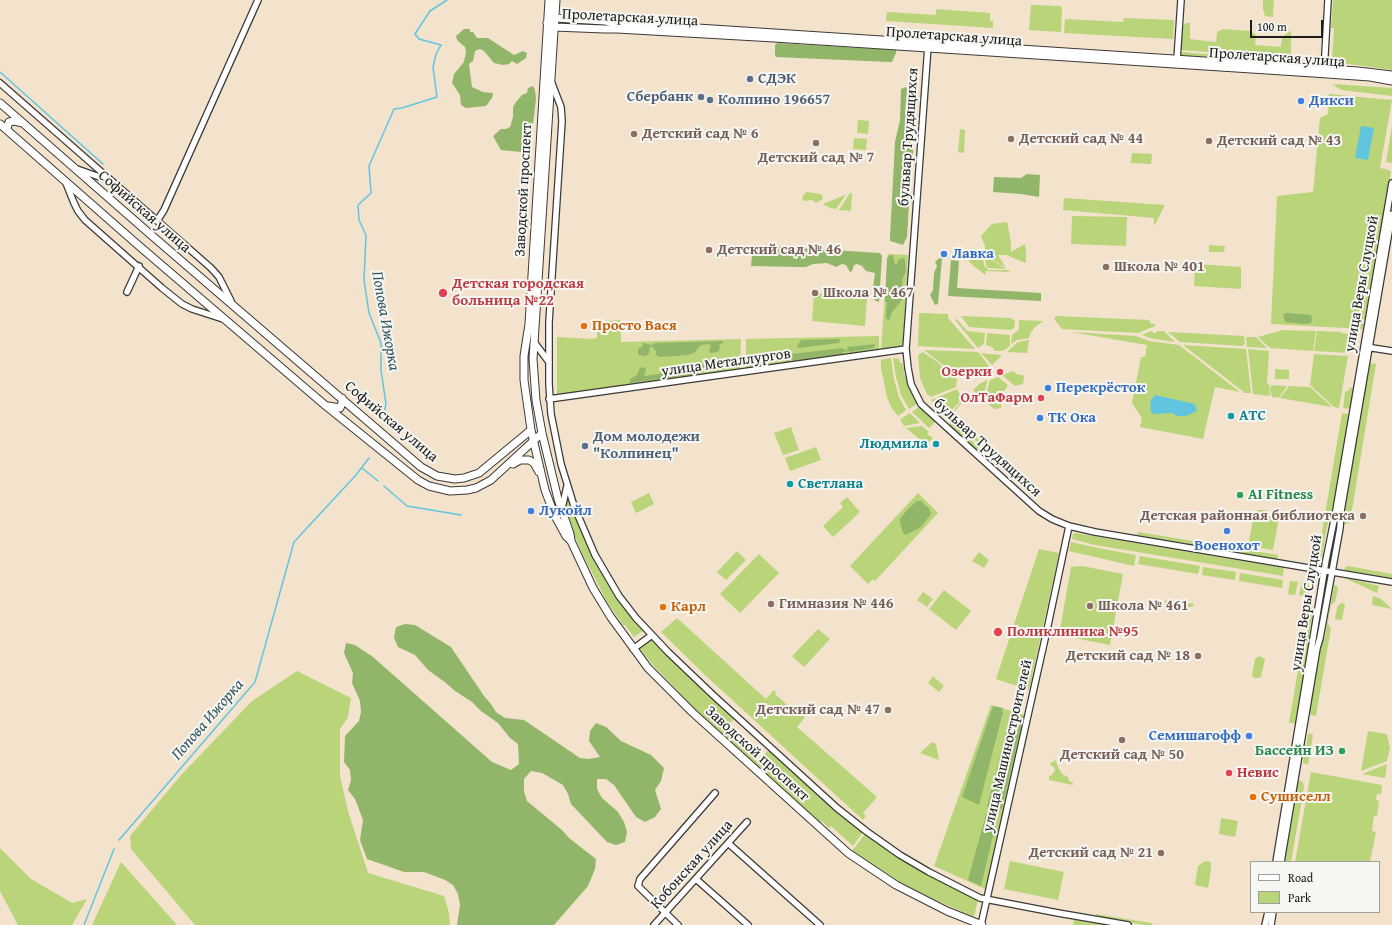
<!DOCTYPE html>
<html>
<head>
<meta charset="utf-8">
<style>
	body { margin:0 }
	#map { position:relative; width:1392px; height:925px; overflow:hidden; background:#f3e3cd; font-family:"Gentium Book Plus",serif }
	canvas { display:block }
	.legend { position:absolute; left:1250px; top:861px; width:130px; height:52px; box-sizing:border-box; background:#f6f6f2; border:1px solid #9f9f9c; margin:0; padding:5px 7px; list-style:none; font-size:12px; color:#1c1c1c }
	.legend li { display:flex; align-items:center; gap:8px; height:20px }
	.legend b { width:20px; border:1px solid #9f9f9c }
	.scale { position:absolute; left:1250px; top:20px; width:73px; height:18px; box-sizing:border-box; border:2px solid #1c1c1c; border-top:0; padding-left:5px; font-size:12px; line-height:14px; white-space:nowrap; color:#1c1c1c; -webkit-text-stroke:3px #f6f6f2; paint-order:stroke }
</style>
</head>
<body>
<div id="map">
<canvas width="1392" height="925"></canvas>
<ul class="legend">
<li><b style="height:5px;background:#fff"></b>Road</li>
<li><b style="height:11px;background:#b9d479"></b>Park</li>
</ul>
<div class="scale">100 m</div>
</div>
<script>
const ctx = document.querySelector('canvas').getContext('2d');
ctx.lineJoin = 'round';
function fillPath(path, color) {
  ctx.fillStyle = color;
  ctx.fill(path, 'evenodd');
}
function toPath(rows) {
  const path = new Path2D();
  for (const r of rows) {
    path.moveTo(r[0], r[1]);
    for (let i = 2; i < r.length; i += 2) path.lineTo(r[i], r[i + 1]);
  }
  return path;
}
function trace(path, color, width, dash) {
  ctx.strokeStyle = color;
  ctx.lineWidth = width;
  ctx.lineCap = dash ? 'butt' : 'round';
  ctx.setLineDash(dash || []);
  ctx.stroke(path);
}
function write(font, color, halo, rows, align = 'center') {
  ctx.font = font + ' "Gentium Book Plus",serif';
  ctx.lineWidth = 4;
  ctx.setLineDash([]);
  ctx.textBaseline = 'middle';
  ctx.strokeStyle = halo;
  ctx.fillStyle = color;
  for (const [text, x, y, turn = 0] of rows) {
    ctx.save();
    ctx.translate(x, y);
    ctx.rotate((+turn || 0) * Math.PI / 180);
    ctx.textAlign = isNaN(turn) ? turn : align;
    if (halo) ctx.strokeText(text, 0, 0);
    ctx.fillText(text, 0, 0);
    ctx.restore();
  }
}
const green = toPath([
	[1263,0,1274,0,1273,17,1265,16,1263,9],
	[1333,0,1392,0,1392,70,1334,62,1332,60,1334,28,1331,28],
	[1031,5,1061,6,1062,9,1061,32,1029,30],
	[936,9,990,13,990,21,993,21,993,28,886,21,887,12,936,15],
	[1124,18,1174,20,1173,39,1064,33,1065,19,1123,22],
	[1186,23,1190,23,1190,39,1216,42,1217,32,1223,29,1250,31,1256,35,1255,45,1281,47,1282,37,1290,31,1291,31,1291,57,1287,58,1181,50,1183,26],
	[1180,52,1281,60,1281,63,1181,56],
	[1332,84,1392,88,1392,96,1341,90],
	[1329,94,1392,100,1380,168,1389,170,1391,172,1363,329,1271,324,1277,196,1313,192,1320,118,1328,114],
	[858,120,869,121,868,134,857,133],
	[1392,126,1392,163,1386,162],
	[960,129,965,130,964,153,958,152],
	[854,138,867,139,866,150,853,149],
	[1132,153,1152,154,1151,164,1131,163],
	[807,192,821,194,823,197,822,200,819,201,816,203,812,200,804,201,802,199,803,196,804,194],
	[850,193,852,193,851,211,839,210],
	[845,196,836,209,830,208,823,204,845,195],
	[1064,198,1165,205,1154,226,1154,218,1063,210],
	[1072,216,1127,217,1126,246,1071,244],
	[1007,222,1011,242,1011,252,1025,244,1026,253,1026,263,1006,255,998,255,1006,268,984,255,985,246,981,236,992,224],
	[1209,245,1225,246,1224,252,1209,252],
	[888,254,908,255,903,342,901,346,895,348,881,348],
	[983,256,984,265,988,270,1008,270,1010,272,986,271,985,275,969,262,969,257],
	[985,256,1006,269,988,268,986,265],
	[1195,264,1241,267,1241,289,1194,286],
	[814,293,867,298,865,326,812,321],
	[920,313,948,314,948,318,975,349,918,346,919,314],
	[961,316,1011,318,1015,321,1014,328,1011,330,969,327],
	[1056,316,1149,320,1151,324,1155,324,1155,326,1138,333,1062,329,1054,319],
	[957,319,967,331,985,333,984,344,978,348,955,320],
	[620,320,621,342,741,339,740,370,557,395,557,337,592,339,597,338,597,332,603,332,604,321],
	[1019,320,1043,321,1034,328,1030,334,1029,338,1017,340,1011,344,1012,335,1017,331,1019,329],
	[1283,330,1316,331,1313,351,1270,348,1258,337],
	[1151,331,1154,333,1156,333,1157,331,1164,331,1175,342,1150,338,1142,335],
	[1317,331,1341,332,1341,333,1348,334,1349,332,1352,332,1349,353,1314,351],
	[1071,332,1136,336,1149,341,1179,345,1240,392,1215,387,1203,439,1140,427,1142,418,1132,403,1141,357,1145,357,1147,345],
	[1168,332,1244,336,1245,344,1241,346,1180,342],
	[987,333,1010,335,1010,346,1003,351,995,351,992,347,986,345],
	[879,336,879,350,746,369,746,339],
	[1246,337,1256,337,1267,348,1247,347],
	[1029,340,1027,353,1007,352,1018,342],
	[1183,345,1246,349,1251,393,1245,393],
	[1248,349,1269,351,1267,384,1269,384,1270,396,1253,394],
	[924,350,978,352,989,366,983,373,972,375,965,374,958,377],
	[923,352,936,361,957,379,956,387,931,397,927,394,920,378,918,355],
	[981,353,1002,355,992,365],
	[1314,354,1348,356,1339,408,1334,407,1310,385],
	[889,358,891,359,894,379,899,397,906,410,898,416,891,407,887,397,881,368,881,360],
	[893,358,899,359,900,363,903,363,904,373,908,386,917,404,909,409,901,395,896,377],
	[1369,363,1376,364,1350,522,1344,525,1344,510],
	[1275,369,1289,370,1289,379,1275,379],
	[1014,371,1016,374,1023,375,1024,377,1023,384,1015,386,1002,375],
	[998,377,1008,385,1001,396,1001,408,994,409,984,400,990,380],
	[988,380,982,398,973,390,979,384],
	[1271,385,1287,386,1279,398,1272,397,1270,390],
	[1289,386,1310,387,1332,407,1280,398],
	[1354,387,1350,407,1348,409,1343,408,1345,392,1349,390,1349,388],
	[957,389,959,393,965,396,947,415,931,400],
	[966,396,967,397,952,414,983,442,980,445,949,416],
	[919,407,935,422,929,428,912,412],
	[910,413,920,423,904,426,901,421,901,419],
	[1342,413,1348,414,1349,417,1333,510,1327,526,1322,556,1318,556],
	[951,422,980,448,978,450,975,450,948,425],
	[922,426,929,432,927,434,933,438,929,442,924,443,906,428],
	[791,427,799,450,783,455,774,433],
	[816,447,821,460,790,471,785,458],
	[649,493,654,504,636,513,631,502],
	[918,493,938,513,875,581,873,579,868,584,850,566],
	[568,495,591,550,644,630,634,637,625,625,623,625,607,602,584,557,567,519,563,503],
	[847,497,860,512,833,537,823,526,843,507,840,503],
	[1257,510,1265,510,1267,511,1267,515,1273,516,1274,511,1280,512,1273,550,1248,546,1254,514],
	[1138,532,1224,546,1224,550,1137,535],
	[1075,533,1284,568,1283,576,1095,545,1072,539,1073,534],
	[1071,542,1098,548,1136,555,1134,566,1069,551],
	[1039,549,1059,553,1029,690,996,679],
	[1243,549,1278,555,1277,559,1242,553],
	[737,551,746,560,726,580,717,572],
	[979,552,989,560,984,568,972,561],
	[759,554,779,573,740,613,720,594],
	[1140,556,1200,566,1198,574,1138,564],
	[1082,566,1123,574,1110,645,1059,635,1071,567],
	[1348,566,1392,574,1392,578,1344,570,1345,567],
	[1203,567,1236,572,1235,580,1202,575],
	[1240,573,1283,580,1282,588,1239,581],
	[1347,578,1379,586,1377,593,1347,579],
	[1290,581,1298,582,1295,595,1288,594],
	[1302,582,1309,583,1307,597,1299,595],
	[1334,585,1337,586,1338,589,1335,602,1331,605,1328,623,1329,626,1331,628,1316,716,1309,714,1320,649,1325,636],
	[944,590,971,611,956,630,929,609],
	[923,592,933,599,927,607,917,600],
	[1373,596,1381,599,1392,609,1372,605],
	[1169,600,1194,604,1193,606,1187,608,1177,607,1169,610,1166,608,1165,605,1165,601],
	[1341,603,1345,604,1342,620,1335,619,1337,607],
	[1313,611,1309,636,1309,646,1297,721,1295,723,1289,723,1308,612],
	[677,618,766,699,774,690,776,692,775,694,796,713,798,711,805,717,797,727,877,797,863,813,866,816,863,820,705,675,661,632],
	[818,629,830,639,804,667,792,656],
	[652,638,700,687,734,716,733,720,724,730,757,761,770,749,863,832,853,846,831,826,829,828,822,821,820,824,697,711,654,666,639,648],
	[1259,656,1265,659,1261,677,1258,678,1254,678,1252,675,1255,659],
	[297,671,351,698,348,717,340,729,340,776,348,811,368,873,444,896,449,913,450,925,195,925,131,849,130,836,182,774,252,701],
	[933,676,944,686,939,692,928,683],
	[991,705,1025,715,985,889,934,866],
	[1368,731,1387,734,1390,748,1387,761,1361,771],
	[1309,733,1313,735,1308,765,1303,763,1303,762,1308,735],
	[932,742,936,744,939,760,920,753],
	[1055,758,1058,767,1062,774,1068,777,1069,781,1073,783,1073,785,1049,780,1049,775,1051,776,1055,770,1054,767,1050,765,1051,763,1055,761],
	[1387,764,1385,778,1362,774],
	[1311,772,1382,785,1381,794,1377,794,1376,800,1379,801,1377,816,1374,816,1372,831,1376,832,1370,862,1295,862],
	[1298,780,1303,782,1304,787,1291,862,1284,862],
	[1221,818,1238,821,1235,837,1219,834],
	[865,834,891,853,911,865,934,878,978,899,974,917,929,897,900,882,852,851],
	[0,848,31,879,72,903,87,899,72,925,18,925,0,891],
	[1010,861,1064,872,1058,900,1004,889],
	[1205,861,1211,862,1211,869,1208,888,1195,885,1198,866],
	[121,862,177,925,92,925],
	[1096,914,1151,923,1153,925,1145,925,1096,917],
	[1074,919,1112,925,1073,925]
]);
const forest = toPath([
	[464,29,470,29,470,32,473,32,477,38,488,38,514,55,523,51,527,53,526,58,517,64,512,61,509,64,503,65,494,63,484,51,480,49,475,51,473,61,469,64,472,87,483,92,493,93,492,98,486,106,466,108,461,105,460,95,452,83,454,74,464,62,466,52,465,47,457,40,456,36],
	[777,43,896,50,896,53,892,62,889,62,776,57,775,55,775,45],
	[533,86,535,90,536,99,530,149,521,152,501,150,493,136,501,129,506,129,510,127,513,117,513,107,516,102,522,95,527,93,528,88],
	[906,87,907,89,905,113,907,116,909,116,910,106,914,106,916,113,914,130,911,136,914,139,911,178,908,182,910,186,907,237,903,245,900,244,890,241,890,237,895,142,900,120,901,89],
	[1027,174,1040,175,1039,197,1021,194,993,192,994,177,1021,178],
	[753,245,880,253,882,256,879,302,874,300,875,290,873,287,875,273,866,271,862,266,857,264,854,265,852,271,850,272,846,265,842,264,836,267,827,263,813,264,806,267,799,267,751,266],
	[890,255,893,255,895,264,897,264,898,260,903,258,905,260,906,271,902,280,903,295,902,300,892,312,890,319,888,320,886,318,886,310,887,303,885,301,887,258],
	[942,258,938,304,935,305,930,295,933,290,934,273,937,266,935,262,938,259],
	[951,260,959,261,957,288,1041,293,1041,301,948,296],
	[1287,313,1311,315,1312,319,1311,323,1304,324,1285,322,1283,314],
	[839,339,840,340,839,343,798,348,797,346,801,340],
	[723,341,723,343,719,345,720,348,718,352,710,353,709,351,711,345,708,344,701,345,694,353,687,355,660,357,656,355,656,351,652,347,650,347,649,353,646,356,638,355,638,349,642,347,643,343,652,345,655,343],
	[875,344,875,346,873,348,850,352,849,351,843,352,842,354,793,361,791,358,788,362,785,362,783,357,783,355,843,348,844,350,847,350,848,347],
	[691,363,693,367,708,364,711,365,711,367,689,370,690,372,698,372,699,374,630,383,630,379,637,375,640,368,643,367,646,369,644,376,664,373,668,372,670,369,677,368,683,364],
	[917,501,922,501,925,506,928,507,931,514,921,527,906,535,903,533,900,522,900,519,907,510],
	[405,624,415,625,451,647,484,696,491,704,496,712,505,718,524,720,580,758,589,759,600,757,589,741,590,731,596,723,606,727,621,741,651,755,664,768,661,781,655,790,661,809,655,817,645,822,636,817,614,785,606,779,597,779,597,789,602,798,618,812,624,822,627,832,625,842,616,845,607,842,571,804,568,794,563,785,542,773,531,771,524,779,524,791,527,801,562,830,569,838,596,859,595,869,588,886,554,925,457,925,460,905,458,894,453,885,445,880,424,872,404,872,367,859,360,840,363,820,355,799,348,790,351,780,350,770,344,762,345,736,359,721,361,712,360,701,352,683,353,673,344,653,346,643,355,645,373,657,492,762,511,770,519,764,518,744,510,738,498,723,481,711,472,702,455,691,446,683,428,670,415,655,398,647,394,638,396,627],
	[993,706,1003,708,1002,711,1003,712,979,805,962,797],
	[1011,714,1023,717,1002,809,987,807],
	[986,814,997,819,981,886,968,880]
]);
const water = toPath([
	[1361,126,1374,128,1368,160,1355,158],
	[1155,395,1195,404,1197,411,1186,416,1177,416,1172,413,1154,414,1150,411,1151,408,1150,402]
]);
const stream = toPath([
	[0,72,103,164],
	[384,413,386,404,381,370,381,343,369,313,364,280,366,235,359,220,358,205,371,193,369,166,394,109,402,108,437,97,433,67,436,54,441,45,419,39,415,34,430,11,447,0],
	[362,468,378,481],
	[384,486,407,506,461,515],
	[119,840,255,682,294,542,356,475,369,458],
	[84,925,114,849]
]);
const minor = toPath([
	[928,46,906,349,908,368,911,384,921,404,1039,511,1052,519,1069,526,1095,532,1392,582],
	[1177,60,1181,0],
	[1324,72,1328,0],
	[551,81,561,107,562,121,549,322,549,384,551,414,561,464,574,506,595,555,619,596,636,618,668,652,713,695,837,808,866,831,900,855,929,872,980,898,1058,913,1128,925],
	[0,83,211,268,219,277,231,301],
	[77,169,108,180],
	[66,183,74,203,78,211,85,220,162,288,182,304,192,309,223,319],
	[157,221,164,210,258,0],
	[127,292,139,266],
	[534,342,549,362],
	[1366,347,1392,351],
	[549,399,906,349],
	[562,508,567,486],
	[633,649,652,635],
	[728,843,820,925],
	[1276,862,1326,560,1336,510,1392,183],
	[1281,862,1317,648,1320,638,1340,528,1341,511,1392,214],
	[696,879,748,925],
	[654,925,747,822],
	[678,925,638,886,640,879,715,793],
	[981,925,1047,630,1069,526],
	[1265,925,1268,912],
	[1271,925,1273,912]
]);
const major = toPath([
	[549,0,529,324,524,356,524,380,531,430,545,490,554,514,566,536,571,541,593,588,610,616,648,668,692,712,848,853,896,885,947,911,982,925],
	[556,0,533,359,536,400,542,433,558,499,570,534,571,540],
	[547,23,555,18,605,21,617,23,713,29,1358,71,1392,75],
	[547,23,554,27,604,29,617,29,774,38,1313,73,1370,77,1392,81],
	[0,103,150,234,421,467,430,472,437,476,455,479,464,478,479,473,531,430],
	[0,124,138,245,326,406,418,480,429,486,450,491,467,490,476,488,491,480,542,433],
	[8,131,7,128,9,122,14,121,23,123],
	[328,406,340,408,342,403,342,398],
	[513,464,520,460,529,460,534,463,539,472]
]);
const markers = [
	[750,79,4,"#5c6f8a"],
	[701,97,4,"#5c6f8a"],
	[710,100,4,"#5c6f8a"],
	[1301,101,4,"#3f7fe0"],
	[634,134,4,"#8d6e63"],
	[1011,139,4,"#8d6e63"],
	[1209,141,4,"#8d6e63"],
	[816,143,4,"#8d6e63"],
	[709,250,4,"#8d6e63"],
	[944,254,4,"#3f7fe0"],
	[1106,267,4,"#8d6e63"],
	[443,293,5,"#e0444e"],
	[815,293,4,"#8d6e63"],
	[584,326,4,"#e8710a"],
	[1000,372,4,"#e0444e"],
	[1048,388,4,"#3f7fe0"],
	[1041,398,4,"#e0444e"],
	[1231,416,4,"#0f9aa8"],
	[1040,418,4,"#3f7fe0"],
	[936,444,4,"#0f9aa8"],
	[585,446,4,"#5c6f8a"],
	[790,484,4,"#0f9aa8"],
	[1240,495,4,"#2e9e5b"],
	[531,511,4,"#3f7fe0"],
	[1363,516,4,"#8d6e63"],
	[1227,531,4,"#3f7fe0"],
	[771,604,4,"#8d6e63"],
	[1090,606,4,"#8d6e63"],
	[663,607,4,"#e8710a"],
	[998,632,5,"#e0444e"],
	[1198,656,4,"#8d6e63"],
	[888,710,4,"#8d6e63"],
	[1249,736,4,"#3f7fe0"],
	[1122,740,4,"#8d6e63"],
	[1342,751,4,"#2e9e5b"],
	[1229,773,4,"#e0444e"],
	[1253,797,4,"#e8710a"],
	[1161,853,4,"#8d6e63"]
];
const streetNames = [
	["Пролетарская улица",630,18,3],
	["Пролетарская улица",954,37,4],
	["Пролетарская улица",1277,58,4],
	["бульвар Трудящихся",909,137,-86],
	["Заводской проспект",524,190,-87],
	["Софийская улица",144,212,41],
	["улица Веры Слуцкой",1362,284,-80],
	["улица Металлургов",726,363,-8],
	["Софийская улица",391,422,40],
	["бульвар Трудящихся",987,448,42],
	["улица Веры Слуцкой",1307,603,-81],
	["улица Машиностроителей",1008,746,-77],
	["Заводской проспект",757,754,42],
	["Кобонская улица",692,865,-48]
];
const serviceNames = [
	["СДЭК",758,79],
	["Сбербанк",693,97,"right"],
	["Колпино 196657",718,100],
	["Дом молодежи",593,437],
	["\"Колпинец\"",593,454]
];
const shopNames = [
	["Дикси",1309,101],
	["Лавка",952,254],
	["Перекрёсток",1056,388],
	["ТК Ока",1048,418],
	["Лукойл",539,511],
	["Военохот",1227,546,"center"],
	["Семишагофф",1241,736,"right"]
];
const educationNames = [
	["Детский сад № 6",642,134],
	["Детский сад № 44",1019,139],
	["Детский сад № 43",1217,141],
	["Детский сад № 7",816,158,"center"],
	["Детский сад № 46",717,250],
	["Школа № 401",1114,267],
	["Школа № 467",823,293],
	["Детская районная библиотека",1355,516,"right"],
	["Гимназия № 446",779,604],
	["Школа № 461",1098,606],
	["Детский сад № 18",1190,656,"right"],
	["Детский сад № 47",880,710,"right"],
	["Детский сад № 50",1122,755,"center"],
	["Детский сад № 21",1153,853,"right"]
];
const healthNames = [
	["Детская городская",452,284],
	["больница №22",452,301],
	["Озерки",992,372,"right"],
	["ОлТаФарм",1033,398,"right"],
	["Поликлиника №95",1007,632],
	["Невис",1237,773]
];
const foodNames = [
	["Просто Вася",592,326],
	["Карл",671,607],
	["Сушиселл",1261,797]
];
const cultureNames = [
	["АТС",1239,416],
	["Людмила",928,444,"right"],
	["Светлана",798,484]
];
const leisureNames = [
	["AI Fitness",1248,495],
	["Бассейн ИЗ",1334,751,"right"]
];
const waterNames = [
	["Попова Ижорка",385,321,80],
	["Попова Ижорка",208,720,-49]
];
fillPath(green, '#b9d479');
fillPath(forest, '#92b669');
fillPath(water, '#61c5df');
trace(stream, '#61c5df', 1.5);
trace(minor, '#3c3a37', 8);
trace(major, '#3c3a37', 9);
trace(minor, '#fff', 5.5);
trace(major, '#fff', 7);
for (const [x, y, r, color] of markers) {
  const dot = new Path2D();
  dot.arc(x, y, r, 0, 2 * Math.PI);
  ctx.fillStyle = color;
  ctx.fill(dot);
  trace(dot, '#f6f6f2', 1.5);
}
write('15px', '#1c1c1c', '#f6f6f2', streetNames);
write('bold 15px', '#4e5e75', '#f6f6f2', serviceNames, 'left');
write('bold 15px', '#366cbe', '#f6f6f2', shopNames, 'left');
write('bold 15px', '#785e54', '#f6f6f2', educationNames, 'left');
write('bold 15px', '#be3a42', '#f6f6f2', healthNames, 'left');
write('bold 15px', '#c56008', '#f6f6f2', foodNames, 'left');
write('bold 15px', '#0d838f', '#f6f6f2', cultureNames, 'left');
write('bold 15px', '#27864d', '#f6f6f2', leisureNames, 'left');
write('italic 16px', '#345760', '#f6f6f2', waterNames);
</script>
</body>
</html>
